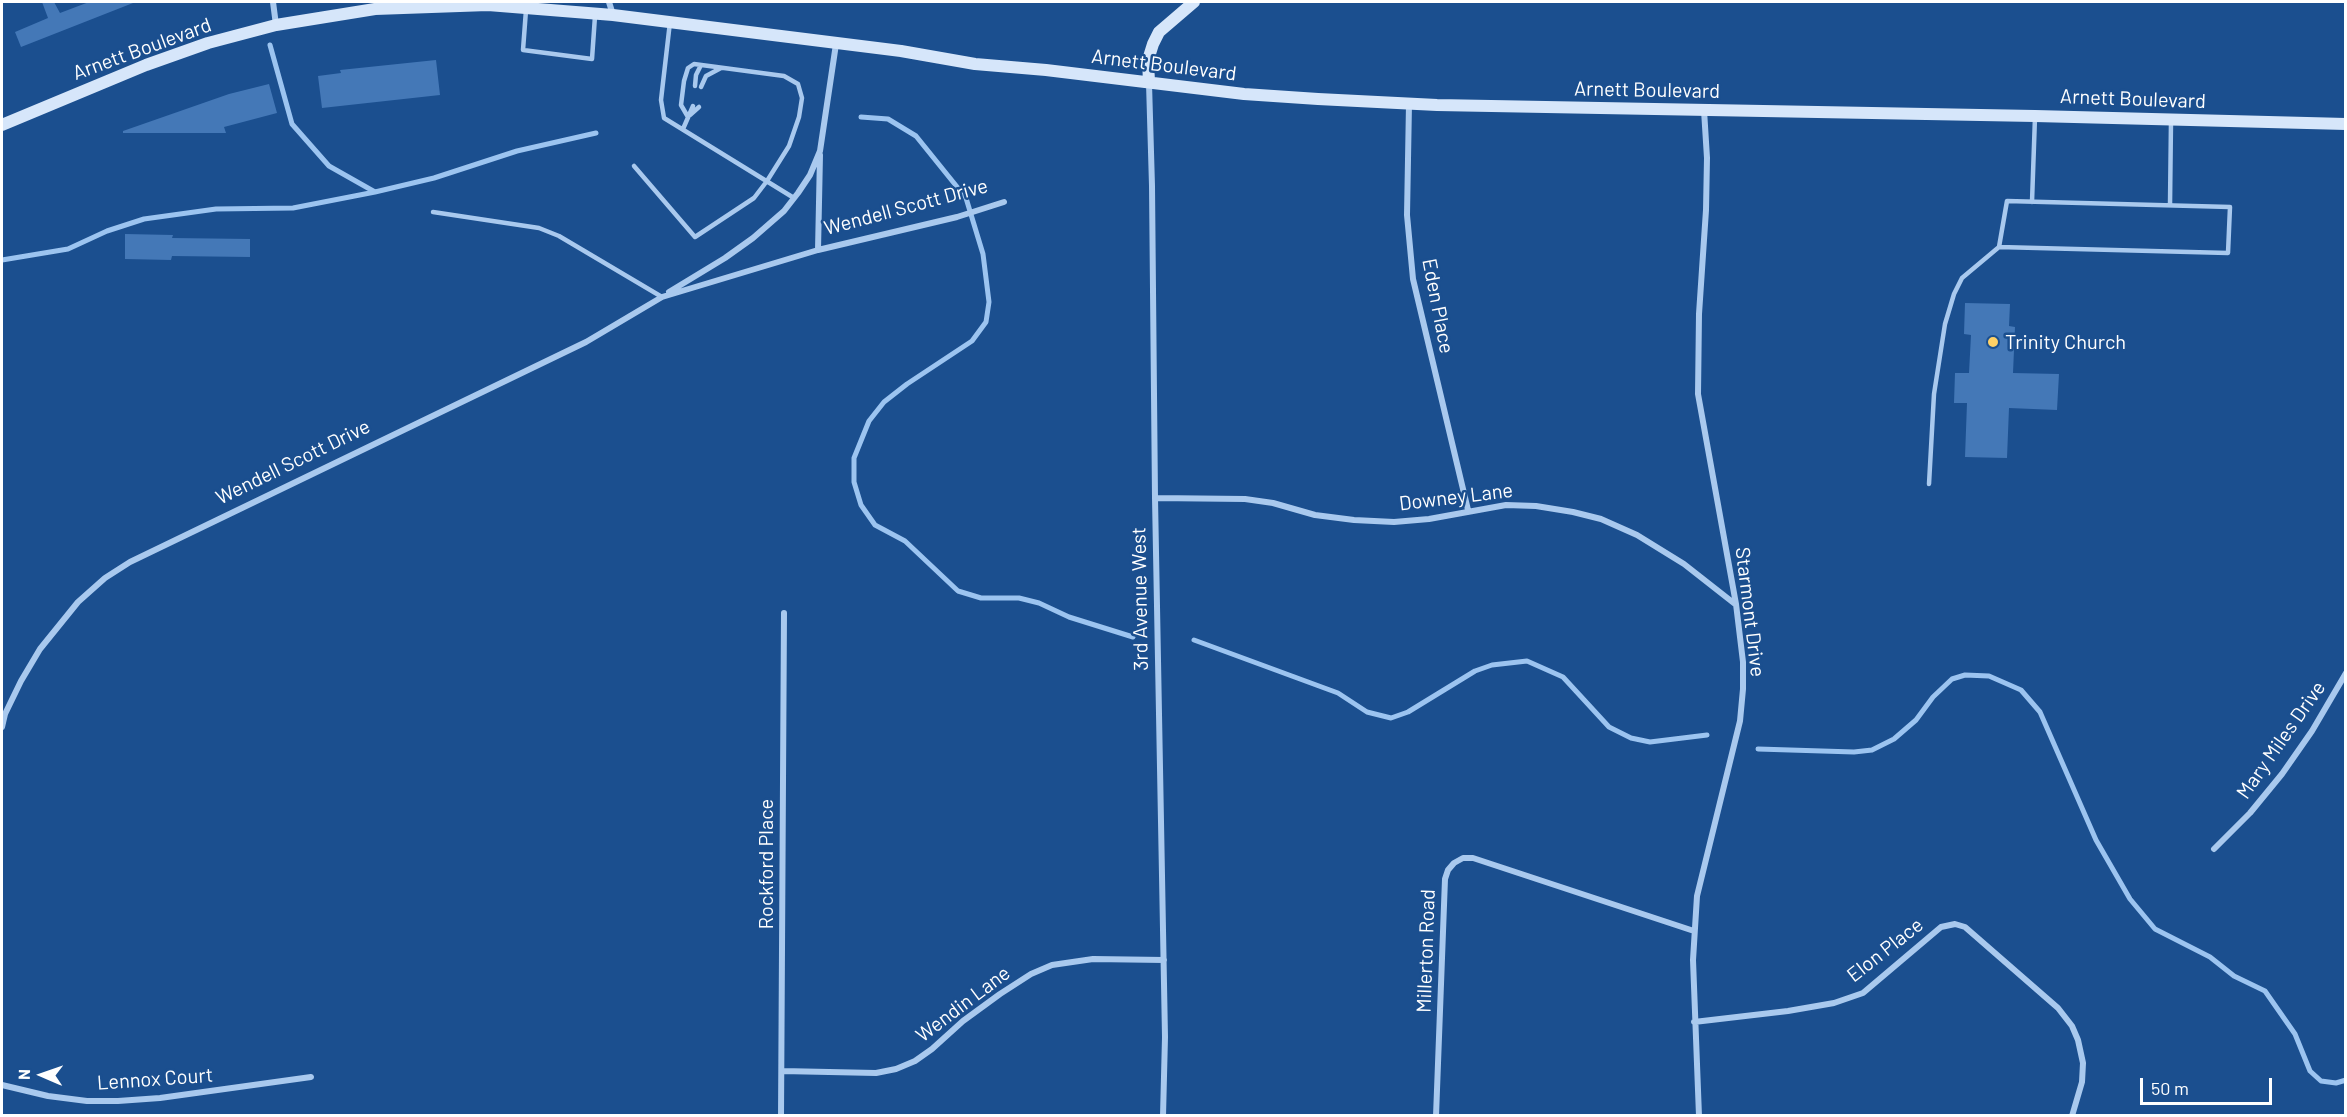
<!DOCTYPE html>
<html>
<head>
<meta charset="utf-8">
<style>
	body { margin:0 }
	#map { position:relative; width:2347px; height:1117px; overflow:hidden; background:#1b4f8f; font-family:Barlow,sans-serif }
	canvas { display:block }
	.frame { position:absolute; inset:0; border:3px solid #fff; pointer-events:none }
	.north { position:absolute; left:12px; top:1045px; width:60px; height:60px; -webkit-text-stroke:4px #1b4f8f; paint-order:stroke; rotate:272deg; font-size:16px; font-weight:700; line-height:24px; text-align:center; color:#fff }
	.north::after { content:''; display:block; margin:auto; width:21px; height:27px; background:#fff; clip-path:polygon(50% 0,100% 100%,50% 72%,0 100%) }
	.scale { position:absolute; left:2140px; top:1078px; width:132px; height:27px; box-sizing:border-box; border:3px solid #fff; border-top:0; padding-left:8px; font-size:18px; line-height:21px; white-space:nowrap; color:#fff; -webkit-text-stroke:4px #1b4f8f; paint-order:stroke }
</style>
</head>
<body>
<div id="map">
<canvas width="2347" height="1117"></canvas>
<div class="frame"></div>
<div class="north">N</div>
<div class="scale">50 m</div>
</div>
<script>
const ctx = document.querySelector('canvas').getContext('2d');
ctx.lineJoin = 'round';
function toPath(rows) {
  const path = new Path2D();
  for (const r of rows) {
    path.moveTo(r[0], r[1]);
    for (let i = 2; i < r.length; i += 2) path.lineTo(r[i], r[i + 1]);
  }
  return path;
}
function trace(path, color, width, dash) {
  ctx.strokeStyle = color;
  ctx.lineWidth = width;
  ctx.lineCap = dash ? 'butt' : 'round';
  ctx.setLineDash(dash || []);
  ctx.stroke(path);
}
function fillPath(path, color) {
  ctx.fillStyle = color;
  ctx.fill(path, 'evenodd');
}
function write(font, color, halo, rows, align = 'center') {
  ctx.font = font + ' Barlow,sans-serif';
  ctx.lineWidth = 5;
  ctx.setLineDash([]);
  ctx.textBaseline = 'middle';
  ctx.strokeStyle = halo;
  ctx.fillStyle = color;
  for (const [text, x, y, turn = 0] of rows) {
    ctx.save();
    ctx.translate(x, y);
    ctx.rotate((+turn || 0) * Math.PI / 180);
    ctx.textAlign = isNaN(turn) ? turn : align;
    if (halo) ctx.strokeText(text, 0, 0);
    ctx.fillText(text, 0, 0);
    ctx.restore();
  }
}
const stream = toPath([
	[270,45,292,124,329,166,375,192],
	[861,117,888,119,916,136,966,198,983,254,989,302,986,322,972,341,907,384,884,402,869,421,854,458,854,482,861,505,875,525,905,541,958,591,981,598,1019,598,1039,603,1069,617,1133,637],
	[2,260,68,249,107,231,144,219,216,209,293,208,375,192,434,178,517,151,596,133],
	[1194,640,1338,693,1367,712,1391,718,1408,712,1475,671,1492,665,1527,661,1563,677,1609,727,1631,738,1650,742,1707,735],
	[1758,749,1854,752,1872,750,1894,739,1916,720,1933,697,1952,679,1965,675,1989,676,2021,690,2040,712,2096,840,2130,899,2155,929,2210,957,2234,976,2265,991,2295,1034,2310,1071,2321,1081,2336,1083,2346,1080]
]);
const building = toPath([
	[42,2,54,2,60,13,89,2,133,3,21,47,15,32,48,18],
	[436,60,440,95,322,108,318,76,341,73,340,70],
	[269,84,277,113,224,127,226,133,123,133,123,131,229,94],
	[125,234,173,235,172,238,250,239,250,257,172,256,171,260,125,259],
	[1965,303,2010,304,2009,326,2015,327,2013,373,2059,374,2057,410,2009,408,2007,458,1965,457,1967,403,1954,403,1955,373,1969,373,1971,335,1964,334]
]);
const lane = toPath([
	[526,10,523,50,592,59,595,16],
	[670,22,661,100,664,118,794,198],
	[695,86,696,75,701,65],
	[701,87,706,76,721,68],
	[690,115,699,107],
	[683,129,693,106],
	[634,166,695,237,754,198,767,181,789,146,799,117,802,98,798,84,784,76,694,64,688,68,684,81,681,105,688,117],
	[2032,202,2035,117],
	[2170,205,2171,121],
	[433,212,539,228,559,236,662,297],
	[1929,484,1934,394,1945,324,1954,294,1962,278,1999,247,2007,201,2230,207,2228,253,1999,247]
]);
const street = toPath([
	[273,2,276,25],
	[609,2,613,15],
	[1149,83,1152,186,1155,498,1165,1037,1163,1116],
	[1409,104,1407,215,1413,279,1468,510],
	[818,250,820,155],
	[669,292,725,258,753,238,784,211,798,193,810,175,820,151,836,44],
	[1155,498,1245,499,1273,503,1315,515,1354,520,1394,522,1429,519,1506,505,1536,506,1573,512,1601,519,1637,535,1684,564,1735,604],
	[2,727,5,714,21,681,40,649,78,602,105,578,130,562,586,342,662,297,818,250,957,217,1004,202],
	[2214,849,2250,813,2282,774,2312,731,2346,673],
	[1694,1022,1788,1011,1834,1003,1863,993,1941,927,1955,924,1965,927,2058,1008,2072,1026,2078,1040,2083,1063,2082,1082,2072,1116],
	[782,1071,876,1073,896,1069,915,1061,932,1049,963,1021,1000,994,1031,974,1052,965,1093,959,1164,960],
	[2,1085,48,1096,87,1101,118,1101,160,1098,311,1077],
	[781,1116,784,613],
	[1436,1116,1445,879,1448,870,1454,863,1463,858,1473,858,1694,931],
	[1699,1116,1693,960,1697,896,1740,721,1743,689,1743,662,1736,604,1698,394,1699,314,1706,210,1707,158,1704,110]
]);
const secondary = toPath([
	[1149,82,1148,60,1153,44,1159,32,1194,2],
	[2,125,146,65,208,43,276,25,375,9,488,5,613,15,901,51,975,64,1046,70,1244,94,1318,99,1437,105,2035,116,2346,124]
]);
const markers = [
	[1993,342,6,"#ffd166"]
];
const streetNames = [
	["Arnett Boulevard",142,49,-20],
	["Arnett Boulevard",1164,65,7],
	["Arnett Boulevard",1647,90,1],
	["Arnett Boulevard",2133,99,2],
	["Wendell Scott Drive",906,207,-15],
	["Eden Place",1438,306,79],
	["Wendell Scott Drive",293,462,-26],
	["Downey Lane",1456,497,-7],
	["3rd Avenue West",1140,599,-91],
	["Starmont Drive",1750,612,83],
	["Mary Miles Drive",2281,740,-55],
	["Rockford Place",766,864,-90],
	["Elon Place",1885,950,-38],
	["Millerton Road",1426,951,-88],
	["Wendin Lane",963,1004,-37],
	["Lennox Court",155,1079,-4]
];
const poiNames = [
	["Trinity Church",2005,342]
];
trace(stream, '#9cc4f0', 5);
fillPath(building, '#4478b7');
trace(lane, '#a9c9ee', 4.5);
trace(street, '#a9c9ee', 6);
trace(secondary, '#d6e6fa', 12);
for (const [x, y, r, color] of markers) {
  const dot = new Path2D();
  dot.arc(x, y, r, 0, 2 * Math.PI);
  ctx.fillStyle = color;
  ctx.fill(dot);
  trace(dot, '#1b4f8f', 2);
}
write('20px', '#fff', '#1b4f8f', streetNames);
write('20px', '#fff', '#1b4f8f', poiNames, 'left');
</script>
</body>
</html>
